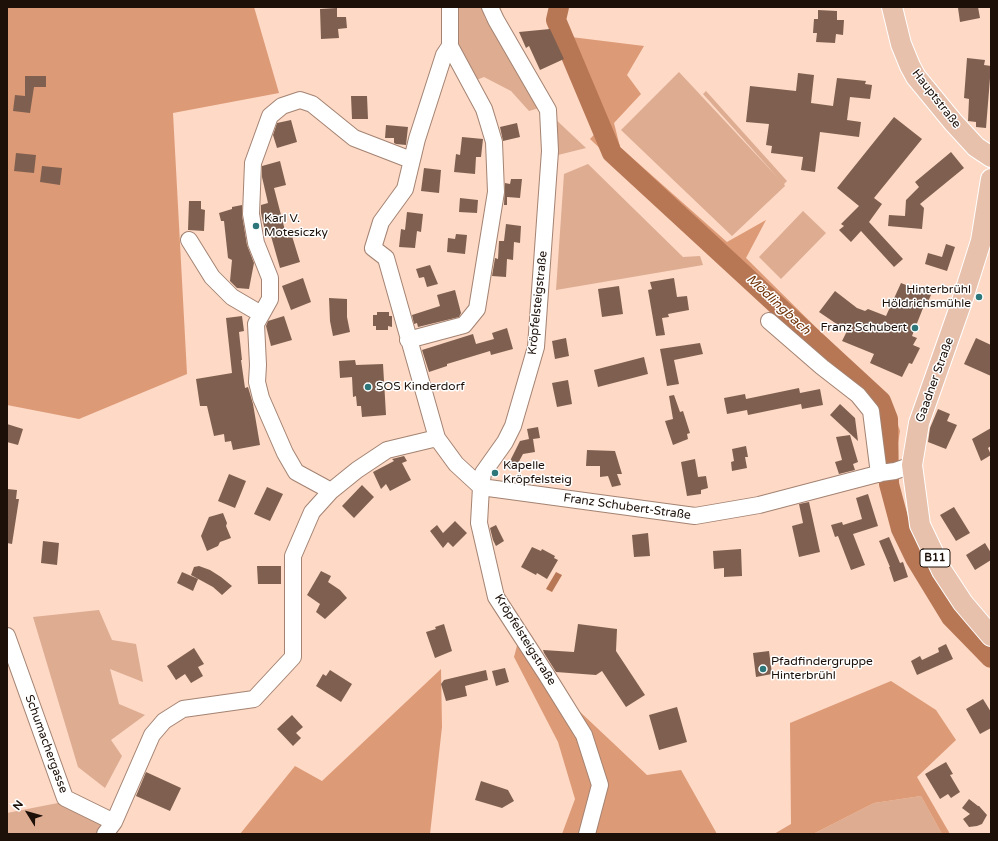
<!DOCTYPE html>
<html>
<head>
<meta charset="utf-8">
<style>
	body { margin:0 }
	#map { position:relative; width:998px; height:841px; overflow:hidden; background:#fdd9c6; font-family:"Varela Round",sans-serif }
	canvas { display:block }
	.frame { position:absolute; inset:0; border:8px solid #1c1009; pointer-events:none }
	.north { position:absolute; left:8px; top:793px; width:40px; height:40px; -webkit-text-stroke:3px #fff; paint-order:stroke; rotate:307deg; font-size:11px; font-weight:700; line-height:16px; text-align:center; color:#1c1009 }
	.north::after { content:''; display:block; margin:auto; width:14px; height:18px; background:#1c1009; clip-path:polygon(50% 0,100% 100%,50% 72%,0 100%) }
</style>
</head>
<body>
<div id="map">
<canvas width="998" height="841"></canvas>
<div class="frame"></div>
<div class="north">N</div>
</div>
<script>
const ctx = document.querySelector('canvas').getContext('2d');
ctx.lineJoin = 'round';
function fillPath(path, color) {
  ctx.fillStyle = color;
  ctx.fill(path, 'evenodd');
}
function toPath(rows) {
  const path = new Path2D();
  for (const r of rows) {
    path.moveTo(r[0], r[1]);
    for (let i = 2; i < r.length; i += 2) path.lineTo(r[i], r[i + 1]);
  }
  return path;
}
function trace(path, color, width, dash) {
  ctx.strokeStyle = color;
  ctx.lineWidth = width;
  ctx.lineCap = dash ? 'butt' : 'round';
  ctx.setLineDash(dash || []);
  ctx.stroke(path);
}
function write(font, color, halo, rows, align = 'center') {
  ctx.font = font + ' "Varela Round",sans-serif';
  ctx.lineWidth = 3;
  ctx.setLineDash([]);
  ctx.textBaseline = 'middle';
  ctx.strokeStyle = halo;
  ctx.fillStyle = color;
  for (const [text, x, y, turn = 0] of rows) {
    ctx.save();
    ctx.translate(x, y);
    ctx.rotate((+turn || 0) * Math.PI / 180);
    ctx.textAlign = isNaN(turn) ? turn : align;
    if (halo) ctx.strokeText(text, 0, 0);
    ctx.fillText(text, 0, 0);
    ctx.restore();
  }
}
const green = toPath([
	[453,7,482,7,485,18,539,108,529,111,511,91,484,77,474,81,456,50],
	[679,72,779,179,703,94,706,91,787,181,784,184,785,186,732,236,621,130],
	[552,116,586,148,554,156],
	[588,164,683,257,700,256,703,265,556,290,564,174],
	[803,211,826,233,781,279,759,257],
	[99,610,112,640,136,644,143,682,110,669,119,704,145,715,111,740,122,756,105,788,78,767,33,617],
	[921,796,942,834,813,834,874,803],
	[63,802,117,834,7,834,7,813]
]);
const forest = toPath([
	[7,7,254,7,279,93,173,113,187,374,79,419,7,405],
	[571,37,644,46,627,75,641,94,614,123,620,147,727,242,766,220,746,258,859,370,888,396,900,431,895,461,884,464,883,435,874,401,858,392,590,139,606,122],
	[519,638,543,677,647,775,681,770,717,834,562,834,575,799,558,742,514,657],
	[441,669,442,727,430,834,240,834,295,766,322,781],
	[891,681,936,710,956,740,917,777,950,834,942,834,921,796,874,803,813,834,774,834,791,824,790,723]
]);
const water = toPath([
	[556,572,562,575,552,592,546,589]
]);
const river = toPath([
	[559,7,556,20,612,153,881,401,888,419,889,484,901,529,915,558,951,617,991,658]
]);
const building = toPath([
	[966,7,978,7,980,18,960,22,958,8],
	[337,8,337,17,346,17,347,28,338,29,339,38,321,39,320,9],
	[818,10,837,11,837,20,844,20,843,35,836,34,835,43,816,42,817,33,813,33,814,19,818,19],
	[550,29,564,59,540,70,529,46,526,48,519,32],
	[967,58,985,60,984,65,991,66,986,128,976,127,976,122,968,121,969,99,964,98],
	[798,73,814,75,811,103,833,106,837,78,866,81,865,84,872,85,870,99,850,97,847,120,861,122,859,137,820,132,815,172,801,170,803,157,771,153,772,146,766,145,769,124,746,122,750,86,796,91],
	[25,76,46,76,46,87,34,87,30,113,13,111,15,95,25,96],
	[351,96,367,96,368,119,352,119],
	[894,117,922,139,874,198,882,204,869,222,903,259,894,267,861,231,851,242,839,230,844,226,841,224,859,206,837,188],
	[291,120,297,142,277,148,273,135,277,123],
	[517,123,520,137,503,141,500,127],
	[386,125,408,127,406,145,396,144,394,143,394,138,385,138],
	[462,137,483,139,481,157,476,157,475,174,454,172,456,154,460,155],
	[951,152,964,168,920,204,924,208,922,229,888,226,889,215,905,216,906,200,919,187,915,182],
	[16,153,36,155,34,173,14,171],
	[280,161,286,185,274,188,287,238,292,236,300,262,280,268,269,229,265,231,261,213,261,205,268,203,262,177,262,166],
	[42,166,62,168,60,185,40,182],
	[424,168,441,170,439,193,421,191],
	[511,179,522,179,520,198,507,197,507,205,504,205,505,183,510,184],
	[460,198,478,200,477,213,459,212],
	[189,201,201,201,201,209,205,210,204,231,188,230],
	[242,205,242,215,247,245,254,263,249,289,237,288,230,281,232,260,228,258,224,221,221,221,219,213,232,209,232,207],
	[407,212,423,214,421,232,417,231,415,248,399,247,401,229,405,230],
	[506,224,521,226,520,243,514,242,513,260,507,259,506,277,492,276,495,258,498,259,499,241,504,241],
	[456,234,467,235,465,254,447,252,448,238,455,239],
	[946,244,955,247,947,271,925,264,928,253,942,257],
	[430,265,438,284,427,287,424,277,419,278,416,269],
	[303,278,311,302,291,310,282,286],
	[674,278,677,297,687,296,689,310,668,314,669,317,662,318,665,335,656,336,648,290,652,289,650,282],
	[901,283,931,295,927,304,925,303,912,336,917,338,913,345,920,348,912,364,909,363,902,377,870,363,874,354,842,341,847,331,819,312,835,291,857,308,865,311,868,309,886,316],
	[619,286,623,314,602,317,598,289],
	[455,290,461,313,459,317,418,327,417,323,414,324,412,315,440,306,437,295],
	[329,298,347,299,347,317,350,332,333,336,330,321],
	[377,312,389,312,389,316,392,316,392,327,388,326,388,330,376,330,376,326,373,326,373,315,377,315],
	[242,316,244,331,239,332,242,360,241,360,245,388,248,387,253,404,260,445,233,450,231,441,225,442,224,434,214,436,207,406,200,406,196,379,232,373,226,318],
	[284,316,292,340,271,346,266,326,268,321],
	[507,328,513,349,491,355,490,351,447,364,447,366,429,372,422,350,473,334,476,344,494,339,492,333],
	[566,338,569,356,555,359,552,341],
	[976,338,991,345,991,376,964,364],
	[700,343,703,354,674,360,679,384,667,386,660,349],
	[644,357,648,374,598,387,594,370],
	[355,360,356,365,383,364,386,415,362,417,361,406,357,406,356,396,353,397,352,377,340,378,339,361],
	[568,380,572,404,557,407,552,383],
	[799,388,800,393,820,389,823,405,802,409,801,404,748,415,747,410,727,414,724,398,745,394,746,399],
	[674,395,680,412,683,411,690,433,687,434,688,439,673,445,665,421,673,419,669,396],
	[840,404,855,418,858,441,830,415],
	[938,409,950,414,947,421,957,425,946,449,928,442,930,428],
	[7,424,23,429,18,445,7,442],
	[538,427,540,438,533,439,535,452,523,454,515,469,508,465,520,441,529,439,527,429],
	[991,428,991,446,988,448,991,455,981,461,972,439],
	[850,435,858,462,853,464,855,470,839,474,835,462,842,460,836,437],
	[746,446,748,457,745,457,747,468,732,471,731,462,734,461,732,449],
	[587,450,615,451,622,474,617,474,621,485,612,487,608,476,600,477,600,466,586,466],
	[404,456,407,461,402,463,411,480,390,491,386,484,381,489,373,472,394,461,392,459],
	[695,459,698,477,706,476,708,488,701,490,701,494,687,496,681,462],
	[229,474,246,481,235,508,218,501],
	[362,485,374,497,354,518,342,506],
	[267,487,283,494,270,521,254,514],
	[7,489,17,490,16,499,19,499,12,544,7,543],
	[868,494,878,526,853,534,865,565,851,570,838,536,835,537,831,525,842,522,843,525,862,519,856,498],
	[809,502,820,552,799,557,792,526,803,523,799,504],
	[954,507,970,533,956,541,940,515],
	[223,513,227,523,226,526,231,538,220,542,218,546,207,551,201,536,209,517],
	[455,521,467,533,453,547,448,542,443,548,430,531,437,525,443,533],
	[496,525,504,541,496,546,493,540,490,528],
	[648,533,650,556,634,557,632,535],
	[889,537,900,563,903,562,908,577,894,582,889,567,890,567,879,541],
	[43,541,59,543,57,565,41,563],
	[985,543,991,553,991,560,975,570,966,555],
	[532,547,541,551,542,549,555,556,554,558,558,560,547,579,537,573,536,575,521,567],
	[741,549,742,576,724,577,724,568,714,569,713,551],
	[199,566,210,570,221,577,232,586,222,595,213,587,191,575,194,567],
	[257,566,281,566,281,584,258,584],
	[321,571,331,576,328,582,340,590,347,598,325,619,316,612,320,604,307,595],
	[182,572,198,579,193,591,177,583],
	[444,624,452,651,435,658,426,632,436,629,435,627],
	[578,624,617,629,616,651,645,695,626,707,602,671,596,675,556,672,544,653,543,650,574,652],
	[946,644,953,659,917,675,911,661,920,656,922,660,939,652,938,648],
	[194,648,204,664,198,667,203,676,191,683,185,674,176,680,167,666],
	[769,651,772,674,756,677,753,653],
	[505,668,509,682,496,686,492,671],
	[330,670,352,684,341,702,316,686,323,674,326,676],
	[486,670,488,680,465,686,467,696,446,701,441,684,444,680],
	[983,699,991,712,991,728,980,734,966,709],
	[677,707,687,742,659,750,649,715],
	[292,715,303,727,296,733,301,738,293,746,277,729],
	[946,762,953,774,950,775,960,792,951,798,948,794,940,799,925,774],
	[146,772,181,788,170,811,136,796],
	[481,781,508,790,514,801,502,808,475,800],
	[969,799,978,806,979,806,987,815,982,824,977,826,969,827,963,819,970,814,962,808]
]);
const minor = toPath([
	[450,7,450,46,444,55,417,139,405,189,381,222,373,248,386,258,437,438,456,464,481,487],
	[490,7,496,20,548,110,550,151,536,347,513,426,505,442,483,473,481,487,479,523,496,597,546,674,584,735,600,785,587,834],
	[189,240,212,277,232,297,261,314],
	[769,321,822,367,858,395,871,411,879,474],
	[408,340,464,325,477,309,496,192,494,142,488,122,484,109,450,46],
	[481,487,695,516,759,505,881,473,895,471,912,465],
	[331,491,296,472,285,453,261,398,257,382,258,365,256,324,270,299,270,278,256,243,251,214,253,163,270,116,282,106,300,100,312,104,354,138,411,160],
	[7,636,65,798,114,822],
	[105,834,114,822,152,735,164,721,183,709,254,699,293,657,293,556,312,512,331,491,357,470,387,450,437,438]
]);
const major = toPath([
	[892,7,901,44,910,66,916,77,953,122,976,147,991,157],
	[991,179,981,241,962,301,919,423,912,465,920,525,942,571,963,603,991,636]
]);
const markers = [
	[256,226,4,"#2d777a"],
	[979,297,4,"#2d777a"],
	[915,328,4,"#2d777a"],
	[368,387,4,"#2d777a"],
	[495,473,4,"#2d777a"],
	[763,669,4,"#2d777a"]
];
const shields = [
	[935,558,30]
];
const shieldNames = [
	["B11",935,558]
];
const streetNames = [
	["Hauptstraße",936,99,52],
	["Kröpfelsteigstraße",538,303,-84],
	["Gaadner Straße",935,380,-70],
	["Franz Schubert-Straße",627,507,8],
	["Kröpfelsteigstraße",525,640,58],
	["Schumachergasse",46,744,70]
];
const poiNames = [
	["Karl V.",264,219],
	["Motesiczky",264,233],
	["Hinterbrühl",971,290,"right"],
	["Höldrichsmühle",971,304,"right"],
	["Franz Schubert",907,328,"right"],
	["SOS Kinderdorf",376,387],
	["Kapelle",503,466],
	["Kröpfelsteig",503,480],
	["Pfadfindergruppe",771,662],
	["Hinterbrühl",771,676]
];
const waterNames = [
	["Mödlingbach",778,305,43]
];
fillPath(green, '#ddac91');
fillPath(forest, '#dd9a76');
fillPath(water, '#b87754');
trace(river, '#b87754', 20);
fillPath(building, '#7f6050');
trace(minor, '#a48372', 18);
trace(major, '#fff', 22);
trace(minor, '#fff', 16);
trace(major, '#e8c1ac', 20);
for (const [x, y, r, color] of markers) {
  const dot = new Path2D();
  dot.arc(x, y, r, 0, 2 * Math.PI);
  ctx.fillStyle = color;
  ctx.fill(dot);
  trace(dot, '#fff', 1.5);
}
for (const [x, y, w] of shields) {
  const box = new Path2D();
  box.roundRect(x - w / 2, y - 9, w, 18, 3);
  ctx.fillStyle = '#fff';
  ctx.fill(box);
  trace(box, '#1c1009', 1);
}
write('bold 11px', '#1c1009', null, shieldNames);
write('12px', '#1c1009', '#fff', streetNames);
write('12px', '#1c1009', '#fff', poiNames, 'left');
write('italic 13px', '#6f3207', '#fff', waterNames);
</script>
</body>
</html>
